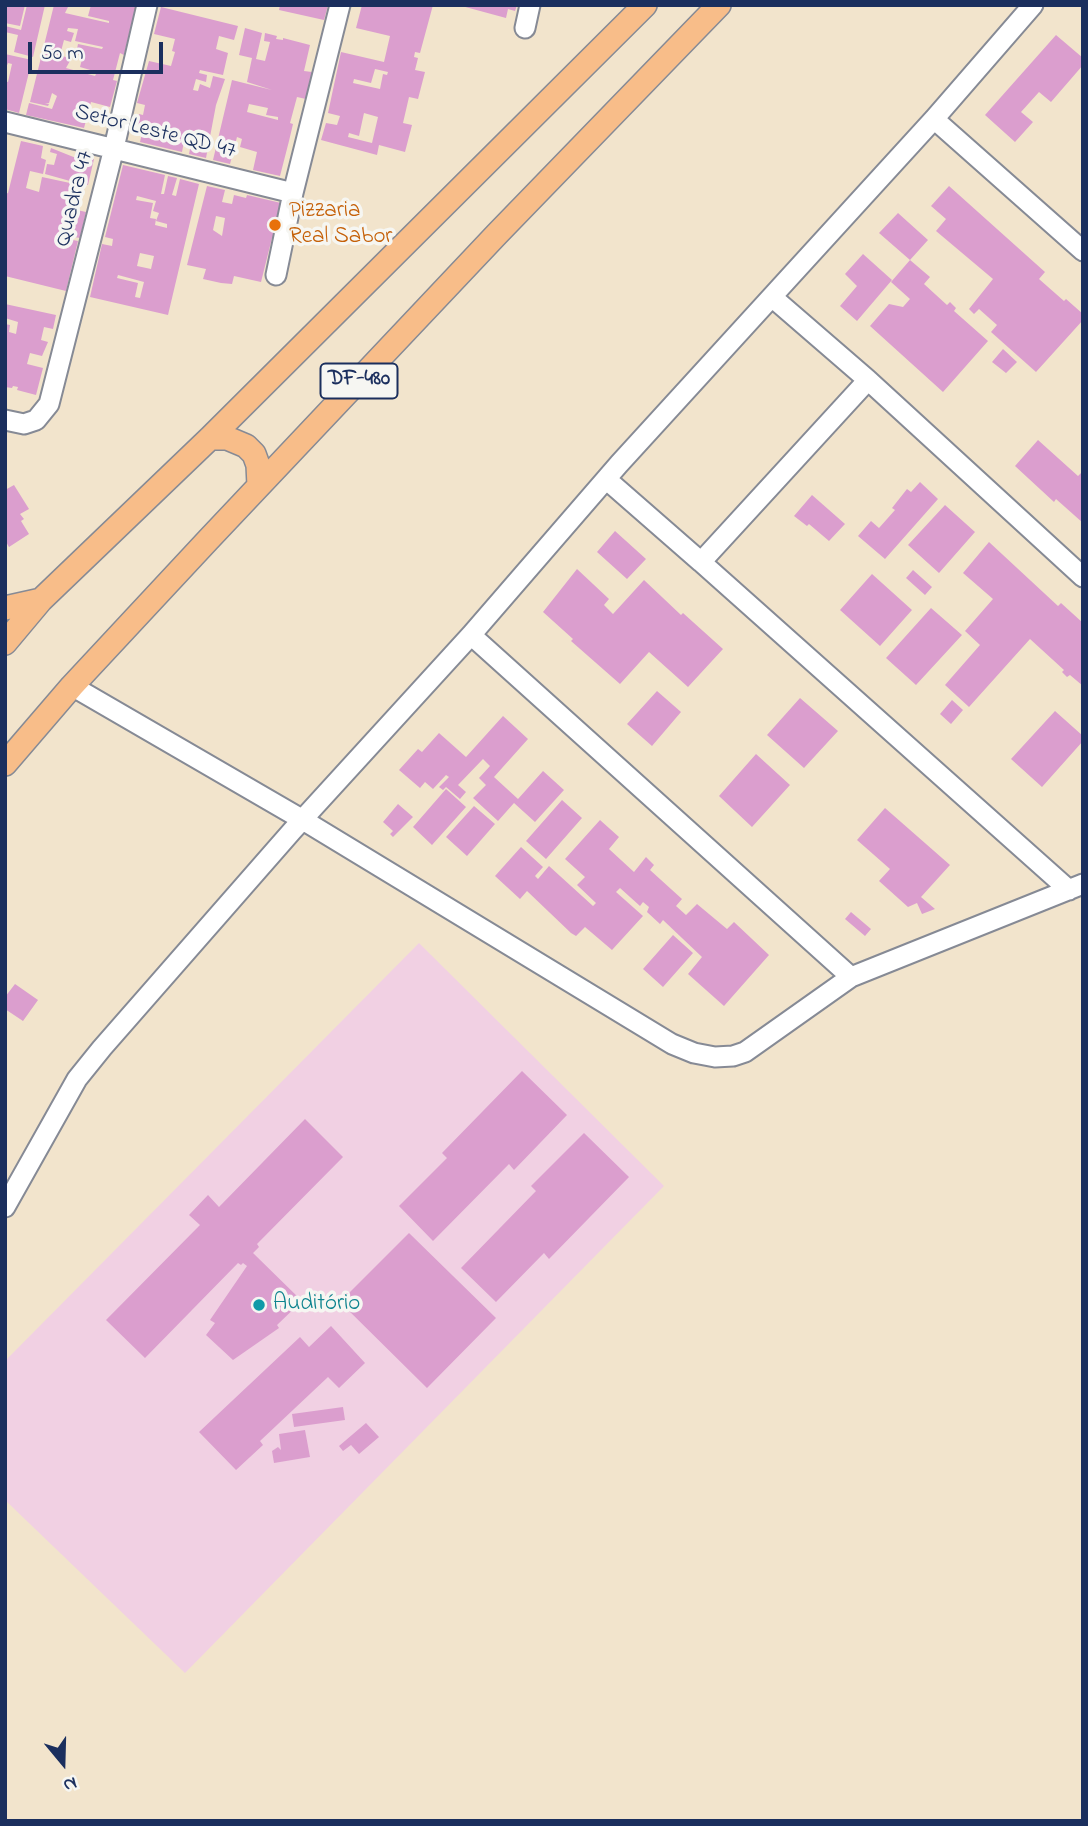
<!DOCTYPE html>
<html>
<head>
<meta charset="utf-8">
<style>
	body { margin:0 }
	#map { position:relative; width:1088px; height:1826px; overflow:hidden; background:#f2e4cc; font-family:"Indie Flower",sans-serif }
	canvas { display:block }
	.frame { position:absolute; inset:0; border:7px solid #1b2f5e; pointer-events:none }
	.north { position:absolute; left:28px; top:1728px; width:70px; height:70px; -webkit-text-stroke:5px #f6f6f2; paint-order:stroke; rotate:161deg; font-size:19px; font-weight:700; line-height:28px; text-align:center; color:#1b2f5e }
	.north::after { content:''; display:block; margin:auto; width:24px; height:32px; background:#1b2f5e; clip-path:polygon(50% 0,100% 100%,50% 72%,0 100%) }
	.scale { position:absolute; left:28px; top:42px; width:135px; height:32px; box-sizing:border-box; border:4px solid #1b2f5e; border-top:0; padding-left:9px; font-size:21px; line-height:24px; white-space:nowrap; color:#1b2f5e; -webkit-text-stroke:5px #f6f6f2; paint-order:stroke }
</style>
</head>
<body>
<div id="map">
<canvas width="1088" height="1826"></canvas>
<div class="frame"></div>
<div class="north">N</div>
<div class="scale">50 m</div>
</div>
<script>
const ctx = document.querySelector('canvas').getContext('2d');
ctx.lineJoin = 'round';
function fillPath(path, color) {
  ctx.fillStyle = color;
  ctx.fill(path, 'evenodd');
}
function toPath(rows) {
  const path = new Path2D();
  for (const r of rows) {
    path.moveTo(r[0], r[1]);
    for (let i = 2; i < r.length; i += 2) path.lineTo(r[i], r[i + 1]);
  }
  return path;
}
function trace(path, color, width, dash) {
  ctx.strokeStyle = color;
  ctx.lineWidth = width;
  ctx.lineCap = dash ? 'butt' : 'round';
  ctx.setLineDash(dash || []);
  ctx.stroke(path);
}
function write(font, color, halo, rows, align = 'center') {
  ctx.font = font + ' "Indie Flower",sans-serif';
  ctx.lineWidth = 7;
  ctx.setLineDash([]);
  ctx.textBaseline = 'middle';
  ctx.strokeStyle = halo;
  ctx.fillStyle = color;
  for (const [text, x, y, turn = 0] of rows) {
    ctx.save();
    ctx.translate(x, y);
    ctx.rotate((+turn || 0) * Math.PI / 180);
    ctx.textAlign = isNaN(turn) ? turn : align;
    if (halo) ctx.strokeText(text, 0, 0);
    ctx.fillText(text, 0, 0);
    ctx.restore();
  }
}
const built = toPath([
	[419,943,664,1186,185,1673,5,1500,5,1361]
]);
const building = toPath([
	[5,5,25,5,20,26,5,23],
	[27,5,45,5,33,57,14,52,18,35,5,32,5,26,21,30],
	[54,5,69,5,65,13,109,23,109,21,88,16,91,5,136,5,124,55,120,53,113,80,117,81,110,107,91,102,84,128,26,115,29,103,52,109,57,96,52,93,49,103,45,103,49,104,48,106,30,102],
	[68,28,78,29,75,41,103,47,102,49,78,44,76,54,83,55,80,67,97,72,95,76,66,68,71,59,60,55,64,40,71,42,74,33,67,31],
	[280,5,284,6,328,5,324,20,279,10],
	[362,5,433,5,420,53,415,52,414,57,418,58,415,70,425,72,418,99,409,97,403,123,412,125,405,152,379,145,377,155,321,140,326,123,337,125,340,116,328,113,341,52,384,62,390,36,356,28],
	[375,69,388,72,387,75,383,74,380,89,353,83,354,79,371,83],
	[364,113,378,117,372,143,348,137,349,133,359,136],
	[458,5,517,5,515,11,508,9,506,18],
	[161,7,238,26,234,40,219,36,216,49,228,53,223,75,200,70,199,73,207,75,206,82,196,79,193,90,198,91,200,84,210,88,213,76,225,79,216,105,206,158,189,154,190,149,185,147,188,137,185,136,182,152,140,142,144,125,136,124,139,114,143,115,145,105,137,103,149,61,171,66,175,52,172,51,175,39,154,34],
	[245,28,262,33,256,59,265,61,270,42,264,41,265,33,277,36,276,39,283,40,283,38,310,45,304,71,312,72,306,99,297,97,290,123,293,124,289,141,280,176,253,170,257,152,240,147,242,139,237,137,230,164,213,160,232,80,272,90,247,82,252,58,239,55],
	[249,104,268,108,266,115,278,117,278,120,247,112],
	[1056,35,1083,58,1083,65,1051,102,1039,92,1021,112,1033,122,1015,142,985,115],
	[5,54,32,60,19,113,5,109,5,81,8,82,12,64,8,63,5,70],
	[21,141,43,146,41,158,46,160,43,174,30,171,26,188,39,192,42,177,70,183,70,181,45,174,47,164,54,165,57,154,50,152,51,148,76,158,77,155,94,159,88,185,83,184,77,210,86,212,80,238,69,236,68,239,78,241,66,291,5,276,5,194,8,193],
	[123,165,165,175,161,194,164,194,168,176,177,178,172,195,176,196,180,179,199,184,168,315,90,297,102,244,112,246,113,239,105,237],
	[137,196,156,201,153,211,159,213,156,221,167,224,167,228,155,225,156,219,150,218,153,203,136,200],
	[140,253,154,256,151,269,137,266],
	[118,275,144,282,140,298,135,297,138,283,117,278],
	[207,186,225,190,222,202,232,204,234,195,246,198,247,195,281,203,278,213,286,216,281,241,272,238,261,282,234,276,232,284,221,283,203,279,206,269,187,265],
	[216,216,225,218,222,236,213,230],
	[949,186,1045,272,1039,279,1064,301,1066,299,1083,314,1083,320,1036,372,991,332,997,325,979,309,974,314,969,309,993,279,936,231,946,219,931,206],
	[898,213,928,240,910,260,879,233],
	[863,254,892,280,857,321,840,306,857,286,845,274],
	[910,260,930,277,924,284,947,305,950,302,956,308,954,311,988,341,943,392,870,326,889,304,903,307,910,299,891,282],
	[5,304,56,315,53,329,44,327,41,340,48,342,42,356,30,353,27,364,43,368,36,395,17,390,18,387,13,386,12,388,5,387,5,324,10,325,9,332,16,334,18,322,5,318],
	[1003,349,1017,362,1006,373,992,362],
	[1038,440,1078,476,1083,471,1083,523,1056,499,1054,502,1015,466],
	[920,482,938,499,885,559,858,536,871,521,879,528,895,510,892,508,907,489,911,492],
	[14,485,29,509,20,514,24,519,21,521,29,534,9,547,5,540,5,490],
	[812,495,845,524,829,541,809,524,807,526,794,516],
	[945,505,975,532,939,573,908,545],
	[615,531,646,559,627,579,597,552],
	[989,542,1058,606,1061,603,1083,623,1083,686,1070,675,1067,677,1062,672,1064,670,1030,639,969,707,945,685,980,645,965,631,993,599,963,573],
	[577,569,609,599,604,605,613,614,644,580,681,615,683,613,723,649,688,687,649,652,620,684,571,641,573,639,543,612],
	[913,570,932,587,925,595,906,578],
	[872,574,912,610,880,646,840,610],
	[931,608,962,635,916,685,886,658],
	[657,691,681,712,652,746,627,724],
	[800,698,838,731,804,768,767,735],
	[952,700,963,710,951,724,940,714],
	[1055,711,1083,736,1083,741,1042,787,1011,759],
	[503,716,528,739,494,777,518,799,543,771,564,790,535,822,514,803,498,821,473,798,486,785,479,778,490,766,483,759,458,785,466,792,460,799,446,787,443,790,439,787,449,777,446,775,433,789,425,782,420,788,399,770,418,749,422,752,439,733,466,757],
	[756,754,790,785,752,827,719,796],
	[446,789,466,807,432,845,413,827],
	[562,800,582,818,546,859,526,841],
	[398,804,413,817,393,837,390,834,393,831,383,822],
	[474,806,495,824,467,856,446,837],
	[885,808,950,865,921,897,935,909,922,914,917,903,908,907,879,881,890,869,857,840],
	[600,820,619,837,609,849,634,872,646,857,654,865,650,870,682,899,676,906,686,915,697,904,727,929,734,922,769,955,724,1006,688,974,702,957,663,920,660,924,647,912,649,907,643,902,640,906,620,888,616,892,643,916,612,950,585,927,576,936,571,933,527,891,520,899,495,876,521,847,543,867,535,876,538,879,549,866,593,906,596,903,577,885,585,877,565,859],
	[851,912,871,929,865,936,845,919],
	[673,935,693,953,663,987,643,969],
	[15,984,38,1000,23,1021,5,1009,5,997],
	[522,1071,567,1115,514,1170,509,1164,433,1241,399,1206,447,1158,442,1153],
	[305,1119,343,1157,257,1244,259,1247,253,1253,302,1301,277,1325,279,1328,233,1360,206,1335,215,1323,210,1320,247,1266,243,1263,241,1265,238,1263,145,1358,106,1320,200,1225,189,1215,208,1195,219,1207],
	[584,1133,629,1177,549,1259,544,1253,496,1302,461,1268,536,1191,531,1186],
	[409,1233,496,1318,427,1388,340,1302],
	[331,1326,365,1363,339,1388,328,1377,260,1441,263,1445,236,1470,199,1432,300,1337,309,1347],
	[343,1407,345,1420,294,1427,292,1414],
	[366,1423,379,1437,359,1454,351,1445,343,1451,339,1446],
	[305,1430,310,1457,274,1463,272,1451,278,1447,281,1450,279,1434]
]);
const minor = toPath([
	[525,28,530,5],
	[934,119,1083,251],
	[5,122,293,193],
	[276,275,293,193,340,5],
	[772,297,868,380,1083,577],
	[868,380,701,562,1069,890],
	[5,420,24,424,36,420,49,404,114,148,147,5],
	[606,479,701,562],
	[471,635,851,977],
	[72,686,303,820,672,1044,694,1053,715,1057,733,1056,745,1052,851,977,1083,884],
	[5,1207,77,1079,102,1048,292,831,471,635,619,464,934,119,1033,5]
]);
const major = toPath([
	[210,438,227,438,246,446,254,454,258,465,259,486],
	[5,608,41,600],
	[5,643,41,600,210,438,645,5],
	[5,764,72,686,208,540,497,234,719,5]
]);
const markers = [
	[275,225,7,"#e8710a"],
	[259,1305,7,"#0f9aa8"]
];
const shields = [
	[359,381,77]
];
const shieldNames = [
	["DF-480",359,381]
];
const streetNames = [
	["Setor Leste QD 47",155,133,14],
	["Quadra 47",76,199,-76]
];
const foodNames = [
	["Pizzaria",289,212],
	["Real Sabor",289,238]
];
const cultureNames = [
	["Auditório",273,1305]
];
fillPath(built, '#f1d0e3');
fillPath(building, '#db9ece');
trace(minor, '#868a95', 23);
trace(major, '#868a95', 26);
trace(minor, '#fff', 19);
trace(major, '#f8bd89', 23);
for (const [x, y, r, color] of markers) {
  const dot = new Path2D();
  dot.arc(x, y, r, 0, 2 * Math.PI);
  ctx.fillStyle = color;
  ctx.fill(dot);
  trace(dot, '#f6f6f2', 2.5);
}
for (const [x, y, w] of shields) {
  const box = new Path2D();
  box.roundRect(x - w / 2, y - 17.5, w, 35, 5);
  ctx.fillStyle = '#f6f6f2';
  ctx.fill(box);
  trace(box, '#1b2f5e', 2);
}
write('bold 21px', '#1b2f5e', null, shieldNames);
write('23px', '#1b2f5e', '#f6f6f2', streetNames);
write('23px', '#c56008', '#f6f6f2', foodNames, 'left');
write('23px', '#0d838f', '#f6f6f2', cultureNames, 'left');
</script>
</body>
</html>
